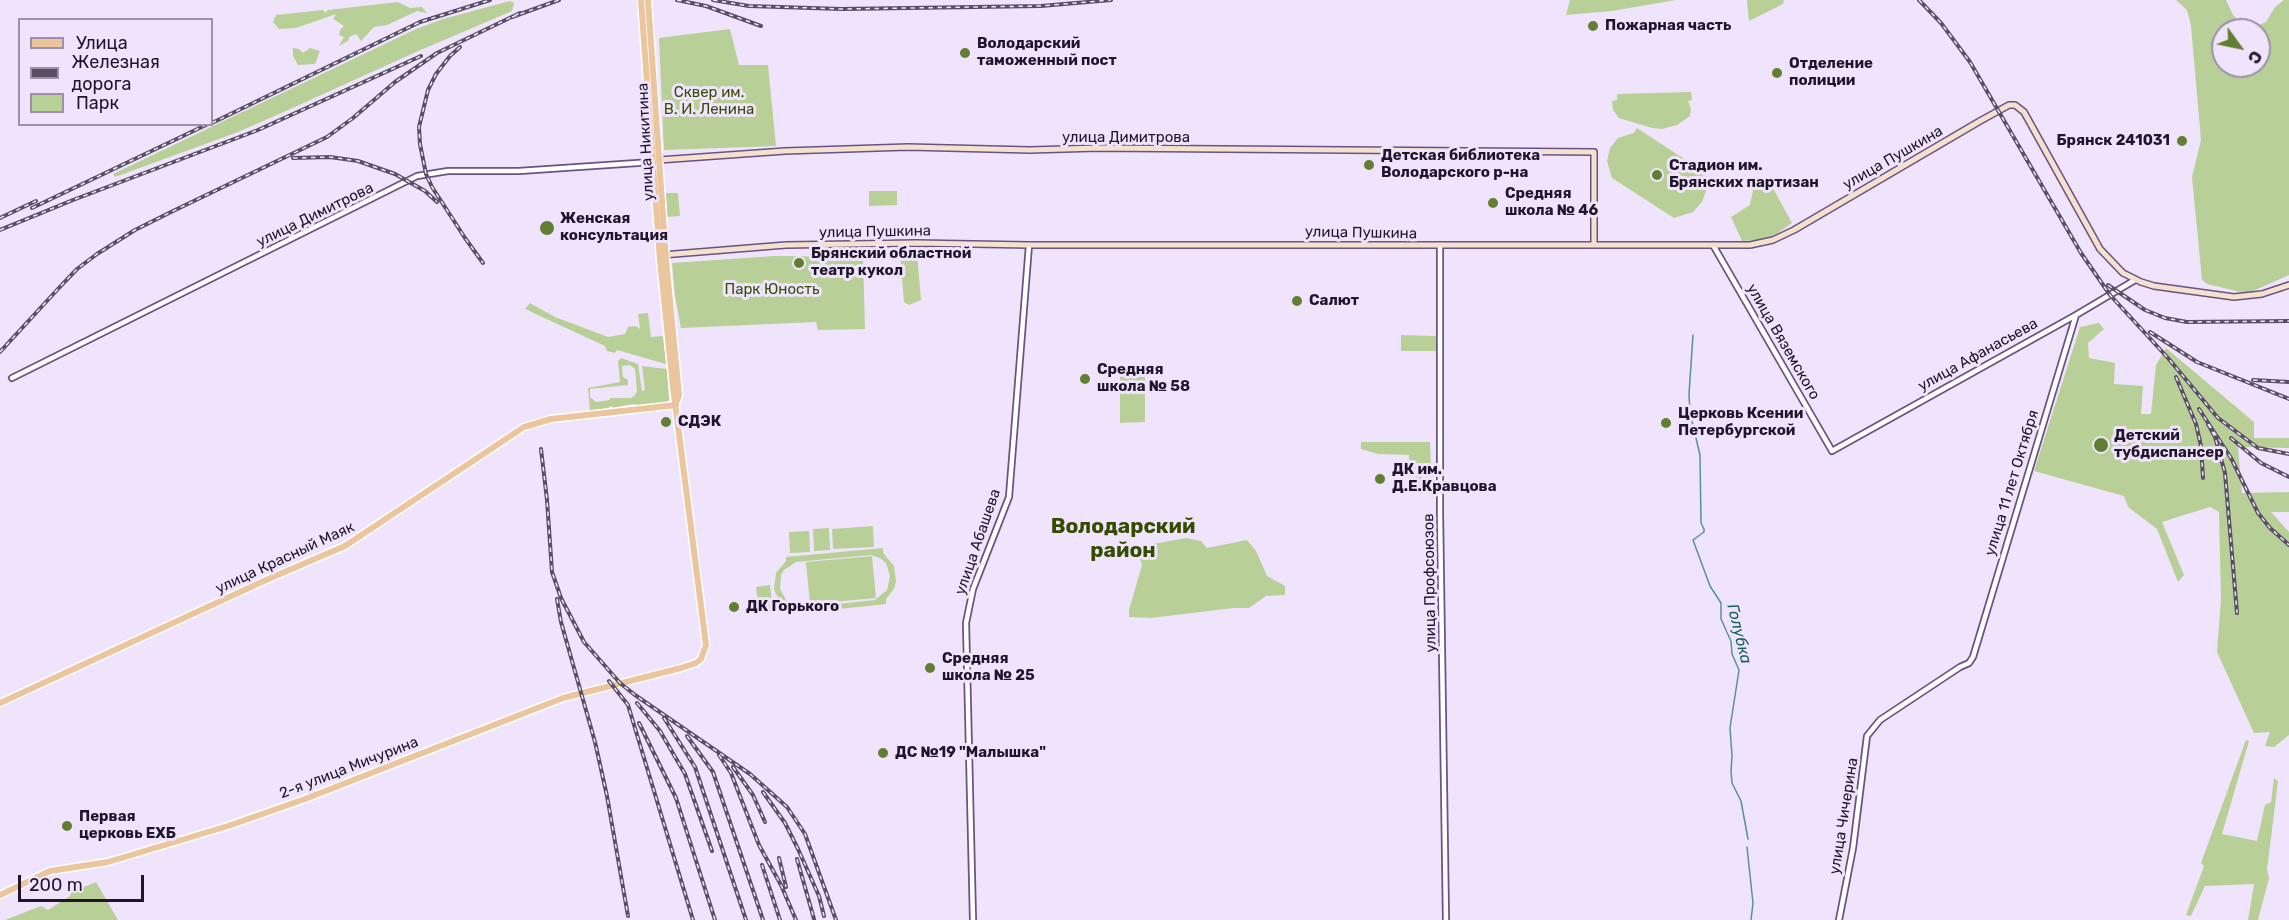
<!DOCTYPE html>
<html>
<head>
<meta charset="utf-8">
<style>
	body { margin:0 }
	#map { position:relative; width:2289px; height:920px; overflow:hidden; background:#efe4fc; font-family:Rubik,sans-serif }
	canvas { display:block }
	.legend { position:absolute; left:18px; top:18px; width:195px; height:108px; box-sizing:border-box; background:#efe4fc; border:2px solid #9c91a8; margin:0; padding:8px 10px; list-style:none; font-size:18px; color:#20152a }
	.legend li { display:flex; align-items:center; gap:12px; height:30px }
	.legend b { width:30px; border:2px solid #9c91a8 }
	.north { position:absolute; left:2211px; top:18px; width:60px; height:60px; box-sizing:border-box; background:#efe4fc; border:2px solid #9c91a8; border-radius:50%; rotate:123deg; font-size:16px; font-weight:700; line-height:24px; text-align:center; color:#20152a }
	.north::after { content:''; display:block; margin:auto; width:21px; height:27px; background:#627e33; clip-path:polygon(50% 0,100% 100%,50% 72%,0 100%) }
	.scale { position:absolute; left:18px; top:875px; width:126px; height:27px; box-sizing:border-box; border:3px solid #20152a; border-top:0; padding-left:8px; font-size:18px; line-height:21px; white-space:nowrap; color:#20152a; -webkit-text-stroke:4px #efe4fc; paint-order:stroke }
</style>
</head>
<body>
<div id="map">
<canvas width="2289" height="920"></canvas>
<ul class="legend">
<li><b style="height:8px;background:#eac59e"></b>Улица</li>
<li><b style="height:8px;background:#594e64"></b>Железная дорога</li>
<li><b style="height:16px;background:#b8d097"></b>Парк</li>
</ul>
<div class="north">С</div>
<div class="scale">200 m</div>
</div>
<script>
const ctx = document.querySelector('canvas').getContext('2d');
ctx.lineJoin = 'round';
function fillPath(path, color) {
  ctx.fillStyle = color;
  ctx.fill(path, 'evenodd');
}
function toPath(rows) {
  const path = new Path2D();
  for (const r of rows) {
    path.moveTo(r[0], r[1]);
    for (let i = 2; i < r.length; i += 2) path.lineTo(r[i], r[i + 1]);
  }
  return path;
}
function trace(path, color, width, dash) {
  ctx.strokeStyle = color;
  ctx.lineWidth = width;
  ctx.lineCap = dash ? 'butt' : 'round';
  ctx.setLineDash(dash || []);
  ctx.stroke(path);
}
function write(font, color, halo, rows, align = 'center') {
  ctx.font = font + ' Rubik,sans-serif';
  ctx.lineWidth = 6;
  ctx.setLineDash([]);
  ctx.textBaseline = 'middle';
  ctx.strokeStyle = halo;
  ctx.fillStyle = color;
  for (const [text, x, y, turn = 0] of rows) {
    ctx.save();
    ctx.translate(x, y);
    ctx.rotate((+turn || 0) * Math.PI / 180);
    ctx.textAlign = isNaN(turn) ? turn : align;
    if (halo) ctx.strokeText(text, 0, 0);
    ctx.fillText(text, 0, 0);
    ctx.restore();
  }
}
const green = toPath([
	[1570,0,1676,0,1612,11,1566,15],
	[1747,0,1784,0,1783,4,1749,21],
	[2176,0,2226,0,2233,15,2240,22,2254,27,2266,22,2275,7,2284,0,2289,0,2289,275,2253,291,2245,293,2207,284,2202,280,2192,177,2201,140,2191,26,2187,10],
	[2223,30,2259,30,2259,66,2223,66],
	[510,1,514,3,512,11,416,52,288,110,238,132,115,177,113,174,416,29,443,19],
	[398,2,410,8,422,7,427,13,417,11,387,25,374,27,361,41,356,34,349,37,349,40,339,46,344,37,339,35,340,30,344,26,333,19,336,14,296,28,279,29,273,22,276,15,323,10,325,13,328,10],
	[730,29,739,65,768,65,776,146,664,150,659,38],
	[293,48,299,49,303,53,310,48,320,51,315,64,298,65,293,56],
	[1691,92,1692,100,1688,101,1691,109,1690,116,1677,125,1662,129,1652,128,1619,118,1613,110,1612,101,1617,100,1617,94],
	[1637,128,1698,168,1702,173,1706,184,1706,191,1702,202,1693,212,1674,218,1612,178,1607,161,1610,148,1618,138,1634,133],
	[1769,181,1792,223,1775,235,1757,240,1742,241,1731,217,1750,205,1753,190],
	[869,191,897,191,897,205,869,206],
	[666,193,678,193,680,216,667,217],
	[917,253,921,300,909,305,904,302,900,254],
	[775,256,863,257,865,329,818,330,816,322,681,328,675,296,672,263],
	[530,303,555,317,608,337,625,334,628,327,636,326,640,329,638,314,648,313,651,337,663,336,666,364,617,350,615,353,607,351,605,346,525,309],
	[2099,323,2104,329,2088,343,2089,358,2115,363,2114,384,2143,386,2141,414,2151,414,2156,365,2166,348,2254,422,2254,438,2289,438,2289,448,2238,447,2242,493,2289,492,2289,512,2271,512,2289,532,2289,735,2274,747,2265,746,2270,732,2254,733,2217,652,2221,599,2219,512,2210,507,2162,522,2184,575,2178,582,2157,529,2128,507,2124,496,2034,471,2080,327],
	[1401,335,1436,336,1436,351,1401,351],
	[621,358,638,364,642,391,645,390,642,366,667,369,669,400,667,402,639,406,635,404,626,405,613,409,612,406,609,407,608,409,590,411,588,388,620,382,618,361],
	[630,365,635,369,637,391,635,395,631,398,610,398,610,400,596,402,590,397,590,389,628,385,628,380,623,377,622,366],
	[1120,368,1145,368,1145,422,1120,423],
	[1361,442,1430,442,1432,489,1425,484,1409,485,1409,455,1378,454,1361,449],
	[873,526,874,547,833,549,832,529],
	[829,528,830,550,814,551,813,529],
	[809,531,810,552,790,553,789,532],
	[1186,538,1201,541,1207,548,1247,540,1256,551,1267,576,1285,586,1285,595,1266,596,1249,608,1233,608,1151,618,1129,617,1129,610,1142,565,1140,559,1112,554,1101,549,1141,546],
	[883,548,883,553,894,566,896,581,894,589,886,599,886,604,801,613,795,612,783,605,776,594,774,589,776,573,786,561,786,557],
	[871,555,880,558,886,563,890,576,887,590,875,600,802,608,786,600,780,589,781,575,784,570,796,562],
	[872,556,876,598,810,604,806,562],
	[770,585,773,610,759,611,756,587],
	[2246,740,2249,741,2222,834,2257,841,2265,805,2271,802,2274,778,2278,781,2267,870,2269,878,2258,920,2248,920,2254,884,2205,886,2191,916,2186,915,2204,866,2201,863],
	[96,882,118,920,5,920,41,906,48,910,70,896,72,892]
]);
const stream = toPath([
	[1693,335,1689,394,1690,413,1700,455,1701,523,1704,529,1704,532,1693,540,1710,586,1721,603,1721,619,1731,641,1732,654,1739,670,1730,728,1732,756,1731,771,1732,783,1741,801,1748,839],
	[1747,847,1753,903,1751,920]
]);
const tertiary = toPath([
	[1440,245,1440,514,1446,920],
	[1713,245,1832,451,2076,315,2135,280],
	[12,378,417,176,448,171,519,171,652,162],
	[973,920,966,623,973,589,1009,497,1029,245],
	[1839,920,1853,848,1867,736,1880,720,1960,667,1969,663,1973,657,2076,315]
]);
const secondary = toPath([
	[659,160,785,151,908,147,1030,150,1098,148,1594,152,1594,245],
	[662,255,786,245,916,243,1029,245,1750,245,1773,240,1794,230,1980,121,2009,105,2015,105,2024,112,2100,249,2123,273,2141,282,2154,286,2234,297,2262,294,2289,285]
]);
const primary = toPath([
	[648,0,666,260,679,395,676,403],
	[0,703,266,580,345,546,524,427,551,419,676,405],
	[0,895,50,871,108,862,228,826,305,799,563,698,681,668,696,663,701,659,706,645,673,387,660,260,641,0]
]);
const rail = toPath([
	[677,0,706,6,761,26],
	[713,0,749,6,842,9,1041,6,1111,0],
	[1919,0,1941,23,1970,62,2081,253,2110,295,2168,358,2218,418,2258,448,2289,454],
	[512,17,559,0],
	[460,47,450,56,436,74,428,90,419,127,420,144,426,174,432,187,465,238,483,263],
	[212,123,420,22,490,0],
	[293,158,330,157,358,161,395,174,425,191,437,202],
	[32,208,208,124],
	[0,218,36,201],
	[0,230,73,200,258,130,421,56],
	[2108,285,2145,310,2165,318,2187,322,2289,321],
	[2150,332,2197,362,2289,399],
	[0,352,57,290,77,269,97,254,135,230,171,212,327,137,353,118,395,82,437,53,520,13],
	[2176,377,2196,424,2201,446,2203,478],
	[2253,380,2289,382],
	[2199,409,2231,458,2258,513,2270,528,2289,545],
	[2208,424,2215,437,2225,473,2237,613],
	[2231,438,2261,463,2289,477],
	[541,449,547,500,552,572,561,598,584,642,620,683,635,695,750,774,787,807,805,834,836,920],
	[557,599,561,622,595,742,607,796,628,916],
	[609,681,628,705,693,920],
	[637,703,660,731,685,774,712,851],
	[664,718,695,767,746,920],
	[639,723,676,798,715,920],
	[687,736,713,772,763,920],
	[719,755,731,773,759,845,781,885,796,920],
	[733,767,753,795,765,822],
	[763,792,785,823,798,849,819,896,824,916],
	[779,858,786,887],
	[797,859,814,919],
	[762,865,780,920]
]);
const markers = [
	[1593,26,6,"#627e33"],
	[965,53,6,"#627e33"],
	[1777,73,6,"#627e33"],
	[2182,141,6,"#627e33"],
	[1369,165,6,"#627e33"],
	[1657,175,6,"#627e33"],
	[1493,203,6,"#627e33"],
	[547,228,8,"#627e33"],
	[799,263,6,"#627e33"],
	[1297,301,6,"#627e33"],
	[1085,379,6,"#627e33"],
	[666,422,6,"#627e33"],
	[1666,423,6,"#627e33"],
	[2101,445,8,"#627e33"],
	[1380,479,6,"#627e33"],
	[734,607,6,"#627e33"],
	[930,668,6,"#627e33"],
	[883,753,6,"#627e33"],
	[67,826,6,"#627e33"]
];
const poiNames = [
	["Пожарная часть",1605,26],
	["Володарский",977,44],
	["таможенный пост",977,61],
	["Отделение",1789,64],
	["полиции",1789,81],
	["Брянск 241031",2170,141,"right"],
	["Детская библиотека",1381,156],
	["Володарского р-на",1381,173],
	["Стадион им.",1669,166],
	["Брянских партизан",1669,183],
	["Средняя",1505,194],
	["школа № 46",1505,211],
	["Женская",560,219],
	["консультация",560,236],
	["Брянский областной",811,254],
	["театр кукол",811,271],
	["Салют",1309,301],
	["Средняя",1097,370],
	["школа № 58",1097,387],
	["Церковь Ксении",1678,414],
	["Петербургской",1678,431],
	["СДЭК",678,422],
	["Детский",2114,436],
	["тубдиспансер",2114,453],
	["ДК им.",1392,470],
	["Д.Е.Кравцова",1392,487],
	["ДК Горького",746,607],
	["Средняя",942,659],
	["школа № 25",942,676],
	["ДС №19 \"Малышка\"",895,753],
	["Первая",79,817],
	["церковь ЕХБ",79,834]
];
const parkNames = [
	["Сквер им.",709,93],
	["В. И. Ленина",709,110],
	["Парк Юность",772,290]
];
const streetNames = [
	["улица Димитрова",1126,138],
	["улица Никитина",646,142,-93],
	["улица Пушкина",1893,158,-30],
	["улица Димитрова",315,215,-26],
	["улица Пушкина",875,232,-1],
	["улица Пушкина",1361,233,1],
	["улица Вяземского",1783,342,60],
	["улица Афанасьева",1978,355,-29],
	["улица 11 лет Октября",2012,483,-73],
	["улица Абашева",978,542,-71],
	["улица Красный Маяк",285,558,-25],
	["улица Профсоюзов",1430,583,-91],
	["2-я улица Мичурина",349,768,-21],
	["улица Чичерина",1844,816,-81]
];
const waterNames = [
	["Голубка",1739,634,76]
];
const districtNames = [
	["Володарский",1123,527],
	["район",1123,551]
];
fillPath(green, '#b8d097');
trace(stream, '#579393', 1.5);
trace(tertiary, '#6b5284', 8);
trace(secondary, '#6b5284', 8);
trace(primary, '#fff', 9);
trace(tertiary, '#fff', 4.5);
trace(secondary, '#f4e2cf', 5);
trace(primary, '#eac59e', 6);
trace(rail, '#594e64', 4);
trace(rail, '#efe4fc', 1.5, [4.5]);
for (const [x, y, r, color] of markers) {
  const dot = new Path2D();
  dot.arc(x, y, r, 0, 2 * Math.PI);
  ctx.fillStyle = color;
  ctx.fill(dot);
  trace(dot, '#efe4fc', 2);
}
write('bold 15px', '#20152a', '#efe4fc', poiNames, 'left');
write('15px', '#374d07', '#efe4fc', parkNames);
write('15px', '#20152a', '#efe4fc', streetNames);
write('italic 16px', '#15615b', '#efe4fc', waterNames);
write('bold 21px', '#344b00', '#efe4fc', districtNames);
</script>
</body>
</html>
